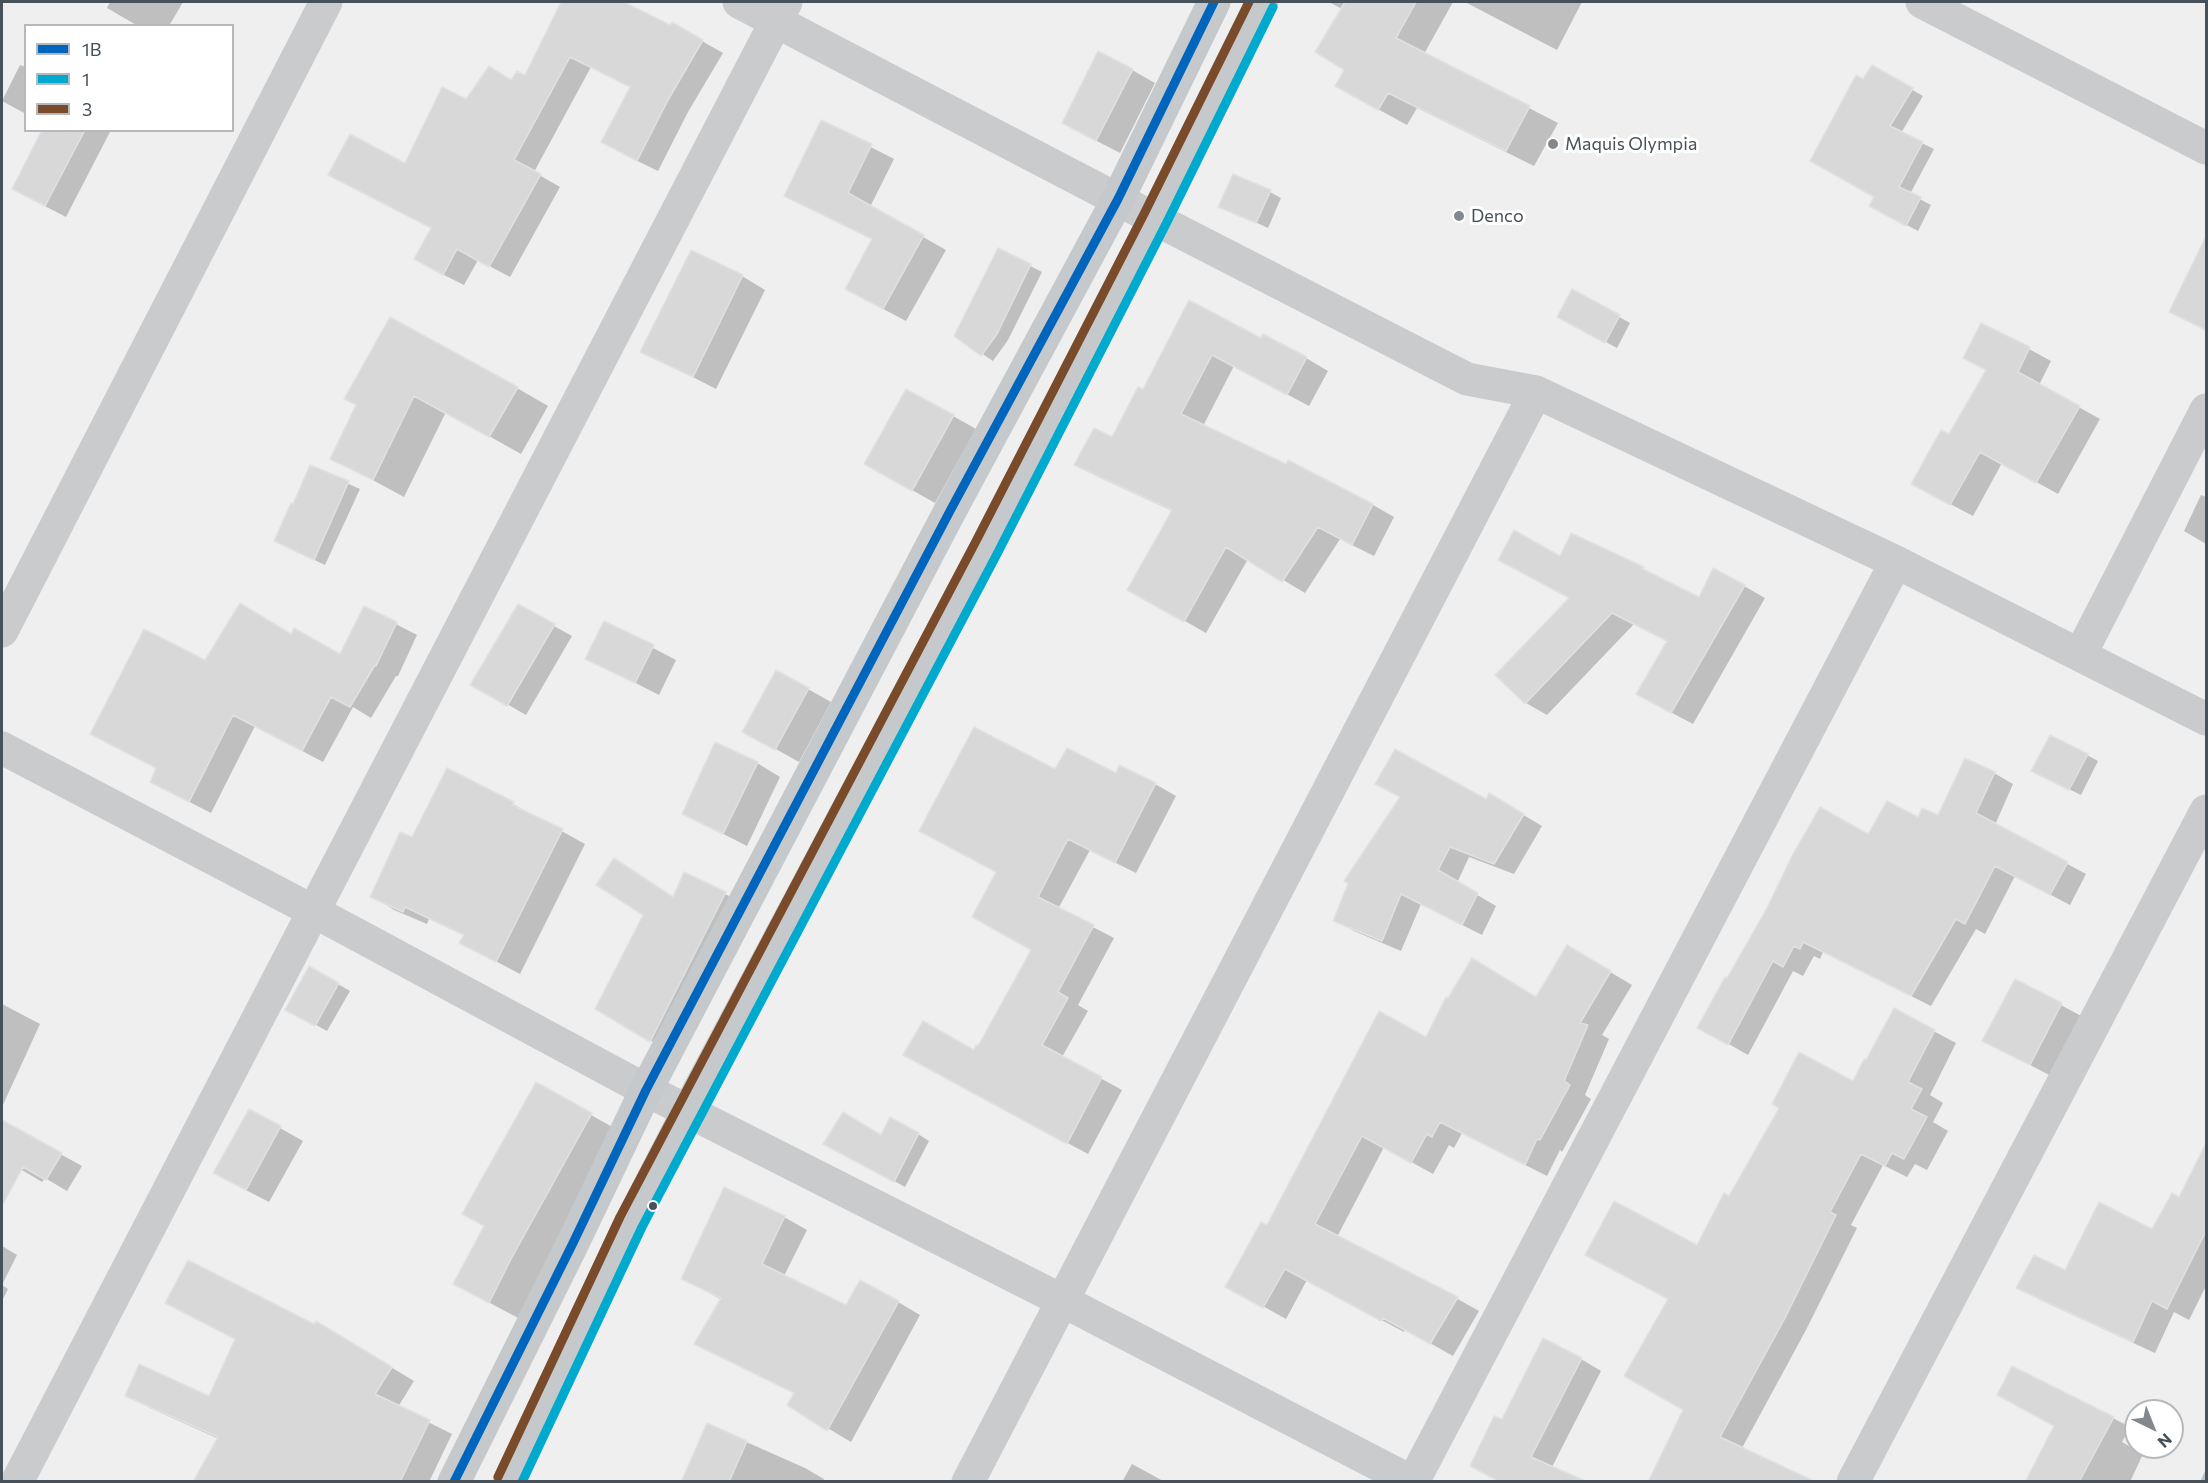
<!DOCTYPE html>
<html>
<head>
<meta charset="utf-8">
<style>
	body { margin:0 }
	#map { position:relative; width:2208px; height:1483px; overflow:hidden; background:#efefef; font-family:Commissioner,sans-serif }
	canvas { display:block }
	.frame { position:absolute; inset:0; border:3px solid #47515a; pointer-events:none }
	.legend { position:absolute; left:24px; top:24px; width:210px; height:108px; box-sizing:border-box; background:#fff; border:2px solid #b5b9bd; margin:0; padding:8px 10px; list-style:none; font-size:18px; color:#47515a }
	.legend li { display:flex; align-items:center; gap:12px; height:30px }
	.legend b { width:30px; border:2px solid #b5b9bd }
	.north { position:absolute; left:2124px; top:1399px; width:60px; height:60px; box-sizing:border-box; background:#fff; border:2px solid #b5b9bd; border-radius:50%; rotate:137deg; font-size:16px; font-weight:700; line-height:24px; text-align:center; color:#47515a }
	.north::after { content:''; display:block; margin:auto; width:21px; height:27px; background:#82888e; clip-path:polygon(50% 0,100% 100%,50% 72%,0 100%) }
</style>
</head>
<body>
<div id="map">
<canvas width="2208" height="1483"></canvas>
<div class="frame"></div>
<ul class="legend">
<li><b style="height:8px;background:#0065bd"></b>1B</li>
<li><b style="height:8px;background:#00a9ce"></b>1</li>
<li><b style="height:8px;background:#7a4b2a"></b>3</li>
</ul>
<div class="north">N</div>
</div>
<script>
const ctx = document.querySelector('canvas').getContext('2d');
ctx.lineJoin = 'round';
function fillPath(path, color) {
  ctx.fillStyle = color;
  ctx.fill(path, 'evenodd');
}
function toPath(rows) {
  const path = new Path2D();
  for (const r of rows) {
    path.moveTo(r[0], r[1]);
    for (let i = 2; i < r.length; i += 2) path.lineTo(r[i], r[i + 1]);
  }
  return path;
}
function trace(path, color, width, dash) {
  ctx.strokeStyle = color;
  ctx.lineWidth = width;
  ctx.lineCap = dash ? 'butt' : 'round';
  ctx.setLineDash(dash || []);
  ctx.stroke(path);
}
function write(font, color, halo, rows, align = 'center') {
  ctx.font = font + ' Commissioner,sans-serif';
  ctx.lineWidth = 6;
  ctx.setLineDash([]);
  ctx.textBaseline = 'middle';
  ctx.strokeStyle = halo;
  ctx.fillStyle = color;
  for (const [text, x, y, turn = 0] of rows) {
    ctx.save();
    ctx.translate(x, y);
    ctx.rotate((+turn || 0) * Math.PI / 180);
    ctx.textAlign = isNaN(turn) ? turn : align;
    if (halo) ctx.strokeText(text, 0, 0);
    ctx.fillText(text, 0, 0);
    ctx.restore();
  }
}
const shadow = toPath([
	[110,2,183,2,169,26,138,26,107,8],
	[563,2,621,2,671,26,672,24,723,53,688,112,658,171,623,154,631,87,591,67,534,172,560,187,510,277,478,260,464,285,436,271,433,229,350,186,406,165,467,101,525,77],
	[1329,2,1453,2,1424,54,1558,123,1534,166,1417,108,1407,125,1365,102,1346,69,1342,9],
	[1465,2,1582,2,1557,50],
	[20,65,26,67,26,114,2,101],
	[1872,67,1923,96,1901,133,1934,149,1910,194,1931,205,1918,231,1882,212,1876,196,1864,81],
	[1132,70,1155,83,1120,153,1087,136],
	[822,122,894,159,870,207,946,250,906,321,870,302,873,240,786,195],
	[44,130,111,130,66,217,33,200],
	[1270,192,1281,198,1268,228,1220,206],
	[999,250,1042,272,1008,340,993,361,956,336],
	[2200,253,2206,256,2206,331,2171,311],
	[742,276,765,290,716,389,642,351],
	[1572,291,1630,323,1617,348,1570,323],
	[1190,302,1262,340,1306,358,1328,371,1309,406,1234,366,1203,426,1373,505,1394,517,1374,556,1340,539,1305,593,1248,559,1206,633,1129,589,1172,511,1098,477,1076,465,1112,439,1144,391],
	[2029,349,2051,361,2039,385,2100,419,2058,494,2002,463,1973,516,1935,496,1950,436],
	[517,388,548,406,521,454,446,412,404,497,332,458,358,405,346,398],
	[953,416,976,429,935,503,866,464],
	[310,467,360,489,325,565,287,547],
	[2201,495,2206,497,2206,544,2184,531],
	[1572,535,1644,569,1700,599,1744,586,1765,598,1693,724,1659,706,1668,642,1634,624,1547,715,1526,703,1571,598,1561,558],
	[518,606,572,636,526,715,472,684],
	[365,608,417,635,398,676,396,676,371,718,353,707,323,762,255,726,211,813,172,793,206,661,292,636,340,657],
	[605,623,676,660,659,695,587,658],
	[808,689,831,702,799,762,767,744],
	[2087,755,2098,761,2081,795,2044,777],
	[757,763,780,777,747,846,684,814],
	[1056,771,1116,775,1155,784,1176,796,1136,873,1090,850,1058,909,1114,938,1078,1005,1088,1011,1062,1057,1122,1090,1088,1154,926,1067,974,1052,978,1048,1033,949,994,928],
	[1994,773,2013,784,1995,825,2086,874,2070,905,2015,876,1985,934,1976,929,1931,1006,1823,952,1820,959,1814,956,1803,976,1793,971,1748,1055,1699,1027,1728,980,1869,836,1919,819,1939,817],
	[1490,795,1542,826,1514,874,1469,857,1457,883,1496,906,1482,935,1421,904,1401,951,1354,931,1335,920,1486,801],
	[513,804,585,844,520,974,461,943,465,936,429,919,427,924,394,910,372,896,412,839],
	[615,860,674,898,685,874,743,903,668,1051,597,1008,645,914],
	[1568,947,1632,985,1602,1035,1609,1039,1585,1095,1591,1099,1562,1152,1560,1150,1547,1176,1462,1133,1454,1148,1449,1145,1433,1174,1384,1147,1337,1237,1422,1279,1479,1311,1453,1356,1405,1329,1404,1332,1307,1280,1286,1319,1227,1286,1268,1227,1427,1039,1537,999],
	[310,968,350,991,327,1031,287,1009],
	[2016,981,2085,1018,2053,1077,2007,1053],
	[2,1004,40,1024,2,1107],
	[1894,1010,1956,1043,1930,1095,1943,1103,1933,1122,1948,1131,1927,1170,1915,1164,1907,1177,1883,1165,1851,1225,1857,1228,1806,1330,1742,1448,1703,1482,1685,1409,1698,1247,1730,1198,1853,1083,1867,1062],
	[536,1084,623,1133,522,1320,488,1302,486,1226],
	[250,1111,303,1141,269,1202,238,1186],
	[2,1122,82,1166,67,1191,45,1178,42,1182,2,1158],
	[918,1134,929,1141,905,1187,836,1149,882,1137],
	[2206,1146,2206,1286,2189,1320,2174,1312,2155,1353,2040,1300,2018,1288,2066,1272,2153,1231,2180,1199],
	[784,1217,807,1230,784,1276,847,1307,898,1302,920,1315,851,1442,789,1405,795,1394,696,1344,722,1300,683,1279],
	[2,1246,17,1255,2,1285,8,1289,2,1301],
	[167,1303,339,1336,414,1381,398,1407,452,1434,429,1482,194,1482,219,1439,150,1408,127,1395,210,1398,236,1339],
	[1581,1359,1601,1371,1552,1467,1587,1482,1500,1482],
	[2113,1418,2130,1427,2122,1442,2143,1454,2130,1482,2026,1482],
	[708,1425,805,1468,824,1479,823,1482,681,1482],
	[1132,1464,1165,1482,1122,1482],
	[2206,1469,2206,1482,2200,1482]
]);
const building = toPath([
	[561,2,624,2,670,25,672,22,703,40,668,100,637,161,601,142,630,87,570,57,514,160,541,174,489,267,457,249,443,275,414,259,431,228,328,175,350,134,405,163,442,87,466,99,489,66,511,80,517,71,525,75,561,2],
	[1345,2,1416,2,1396,38,1530,106,1506,151,1388,93,1378,110,1335,86,1344,70,1315,52,1345,2],
	[1098,51,1133,69,1096,141,1062,123,1098,51],
	[1872,65,1913,88,1890,126,1923,142,1899,187,1921,197,1906,226,1869,206,1874,197,1810,161,1856,75,1863,79,1872,65],
	[821,120,872,144,848,193,924,235,883,309,845,289,872,239,784,196,821,120],
	[42,130,85,130,45,206,12,189,42,130],
	[1233,174,1271,190,1256,223,1218,207,1233,174],
	[2206,236,2206,330,2169,312,2206,236],
	[998,248,1031,264,997,334,981,356,954,336,998,248],
	[691,250,743,275,693,377,640,352,691,250],
	[1572,289,1620,315,1605,343,1557,317,1572,289],
	[1189,300,1261,338,1263,334,1307,357,1287,395,1212,355,1181,414,1286,464,1288,460,1373,504,1352,545,1318,527,1282,582,1226,547,1184,622,1127,590,1172,510,1074,465,1094,428,1112,437,1138,387,1143,389,1189,300],
	[390,317,518,387,489,437,414,396,373,480,330,459,356,405,344,399,390,317],
	[1981,323,2030,347,2018,372,2080,406,2036,483,1980,452,1950,505,1911,484,1941,430,1949,434,1986,370,1963,358,1981,323],
	[906,389,954,415,912,491,864,464,906,389],
	[310,465,349,481,314,560,274,541,291,503,293,504,310,465],
	[1514,530,1560,556,1571,533,1644,567,1643,569,1699,597,1713,568,1745,585,1671,713,1636,694,1667,641,1612,613,1525,704,1495,675,1569,598,1498,560,1514,530],
	[240,603,291,634,294,628,340,654,364,606,397,622,376,666,375,665,350,707,331,697,302,751,233,715,189,802,150,782,156,768,90,734,144,629,205,660,240,603],
	[518,604,555,624,507,706,470,685,518,604],
	[604,621,654,645,635,683,585,659,604,621],
	[776,670,809,688,775,750,742,732,776,670],
	[974,727,1055,769,1067,748,1116,773,1119,765,1156,783,1115,863,1068,839,1038,897,1094,925,1058,992,1068,998,1042,1045,1102,1077,1067,1144,903,1055,923,1021,974,1050,976,1045,978,1046,1031,950,972,917,996,872,919,831,974,727],
	[2050,735,2088,754,2069,790,2031,771,2050,735],
	[715,742,758,762,723,834,682,814,715,742],
	[1395,749,1486,799,1489,793,1524,814,1494,864,1450,847,1438,870,1478,893,1462,925,1401,894,1382,941,1333,921,1348,884,1344,881,1400,797,1375,784,1395,749],
	[1965,758,1995,772,1976,813,2068,862,2050,895,1995,866,1965,924,1956,919,1911,996,1803,942,1800,949,1794,946,1783,967,1773,961,1728,1045,1697,1028,1725,977,1727,978,1767,908,1793,854,1820,807,1868,834,1887,801,1918,817,1922,808,1938,815,1965,758],
	[447,768,514,802,512,805,563,829,496,962,459,943,464,935,405,907,403,912,370,897,400,832,412,837,447,768],
	[614,858,673,897,684,872,726,892,650,1042,595,1009,643,915,596,885,614,858],
	[1567,945,1611,971,1580,1023,1588,1025,1564,1081,1570,1085,1540,1140,1537,1139,1525,1165,1440,1122,1432,1137,1427,1134,1411,1163,1362,1136,1315,1224,1458,1297,1430,1344,1383,1318,1381,1321,1285,1269,1263,1308,1225,1287,1261,1222,1267,1225,1379,1011,1426,1037,1446,997,1448,998,1472,958,1536,997,1567,945],
	[309,966,339,983,315,1026,285,1010,309,966],
	[2015,979,2062,1003,2030,1065,1982,1041,2015,979],
	[1894,1008,1935,1030,1908,1082,1922,1089,1911,1109,1927,1117,1904,1159,1892,1153,1885,1166,1861,1154,1830,1212,1836,1215,1785,1318,1720,1437,1816,1482,1648,1482,1683,1410,1624,1376,1668,1299,1585,1255,1614,1201,1697,1245,1724,1193,1729,1196,1779,1108,1772,1104,1799,1052,1853,1081,1864,1059,1866,1060,1894,1008],
	[536,1082,592,1113,511,1259,489,1303,453,1284,484,1226,462,1214,536,1082],
	[249,1109,281,1126,246,1190,213,1173,249,1109],
	[843,1112,881,1135,890,1117,919,1133,894,1182,823,1144,843,1112],
	[2,1120,62,1153,46,1180,23,1167,2,1206,2,1120],
	[2206,1143,2206,1231,2167,1309,2152,1301,2133,1342,2016,1288,2034,1255,2065,1270,2099,1202,2152,1229,2172,1193,2179,1197,2206,1143],
	[724,1187,785,1216,762,1264,846,1305,860,1280,899,1301,827,1431,787,1405,794,1393,694,1344,721,1298,681,1279,724,1187],
	[188,1260,314,1324,316,1321,392,1367,375,1394,430,1420,400,1482,193,1482,218,1437,125,1396,139,1364,209,1396,235,1339,165,1303,188,1260],
	[1543,1338,1582,1358,1531,1457,1588,1482,1500,1482,1470,1466,1494,1416,1502,1419,1543,1338],
	[2012,1366,2114,1417,2079,1482,2025,1482,2054,1426,1997,1395,2012,1366],
	[707,1423,747,1441,729,1482,681,1482,707,1423]
]);
const street = toPath([
	[739,2,1155,219,1467,379,1536,392,1896,562,2206,719],
	[1922,2,2206,148],
	[2,631,326,2],
	[2080,655,2206,410],
	[2,748,313,911,646,1090,1061,1300,1412,1482],
	[17,1482,786,2],
	[968,1482,1536,392],
	[1413,1482,1896,562],
	[1853,1482,2206,811]
]);
const primary = toPath([
	[454,1482,573,1243,646,1090,950,511,1118,199,1214,2],
	[509,1482,631,1222,688,1111,986,549,1155,219,1262,2]
]);
const bus1 = toPath([
	[454,1482,573,1243,646,1090,950,511,1118,199,1214,2]
]);
const bus2 = toPath([
	[522,1482,642,1227,997,554,1166,224,1273,7]
]);
const bus3 = toPath([
	[498,1477,620,1217,975,543,1144,214,1249,2]
]);
const markers = [
	[1553,144,6,"#82888e"],
	[1459,216,6,"#82888e"],
	[653,1206,5,"#47515a"]
];
const poiNames = [
	["Maquis Olympia",1565,144],
	["Denco",1471,216]
];
fillPath(shadow, '#0003');
fillPath(building, '#d8d8d9');
trace(building, '#e0e1e2', 1.5);
trace(street, '#c9cbcd', 33);
trace(primary, '#c5c9cb', 33);
trace(bus1, '#0065bd', 9);
trace(bus2, '#00a9ce', 9);
trace(bus3, '#7a4b2a', 9);
for (const [x, y, r, color] of markers) {
  const dot = new Path2D();
  dot.arc(x, y, r, 0, 2 * Math.PI);
  ctx.fillStyle = color;
  ctx.fill(dot);
  trace(dot, '#fff', 2);
}
write('18px', '#47515a', '#fff', poiNames, 'left');
</script>
</body>
</html>
